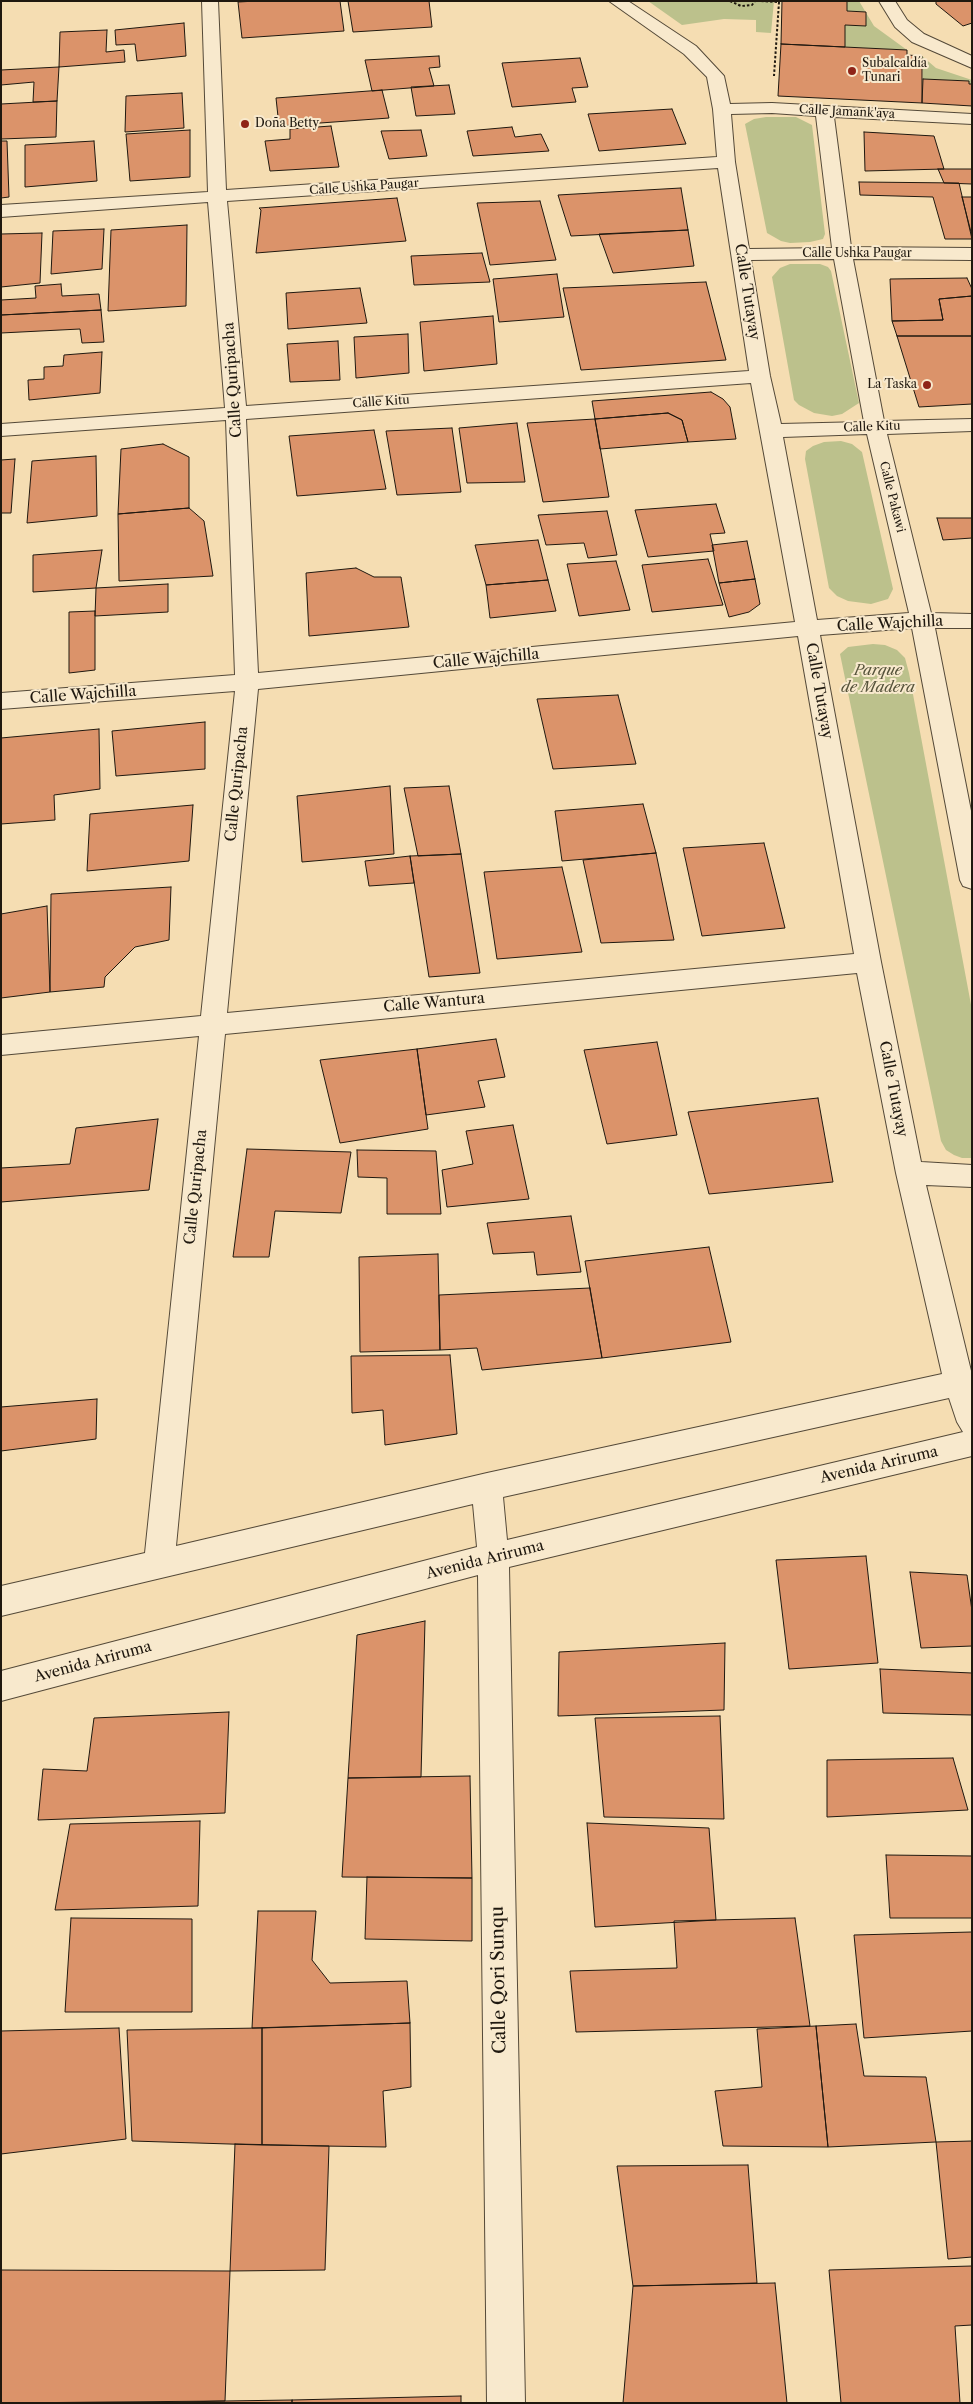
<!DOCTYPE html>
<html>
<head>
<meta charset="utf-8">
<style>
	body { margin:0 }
	#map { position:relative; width:973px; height:2404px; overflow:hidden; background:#f5ddb2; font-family:"Libre Caslon Text",serif }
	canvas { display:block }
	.frame { position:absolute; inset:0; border:2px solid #1f180f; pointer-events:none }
</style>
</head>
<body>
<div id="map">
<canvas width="973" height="2404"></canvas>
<div class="frame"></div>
</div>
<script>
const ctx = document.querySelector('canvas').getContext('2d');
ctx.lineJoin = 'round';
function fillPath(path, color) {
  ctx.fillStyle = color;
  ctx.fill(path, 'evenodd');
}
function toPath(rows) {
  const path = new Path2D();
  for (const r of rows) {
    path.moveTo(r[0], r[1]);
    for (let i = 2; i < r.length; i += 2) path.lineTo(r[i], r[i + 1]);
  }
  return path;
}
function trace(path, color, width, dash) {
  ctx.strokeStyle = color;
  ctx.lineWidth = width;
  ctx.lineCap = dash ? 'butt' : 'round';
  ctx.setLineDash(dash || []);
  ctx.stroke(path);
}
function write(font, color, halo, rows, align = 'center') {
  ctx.font = font + ' "Libre Caslon Text",serif';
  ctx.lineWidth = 4;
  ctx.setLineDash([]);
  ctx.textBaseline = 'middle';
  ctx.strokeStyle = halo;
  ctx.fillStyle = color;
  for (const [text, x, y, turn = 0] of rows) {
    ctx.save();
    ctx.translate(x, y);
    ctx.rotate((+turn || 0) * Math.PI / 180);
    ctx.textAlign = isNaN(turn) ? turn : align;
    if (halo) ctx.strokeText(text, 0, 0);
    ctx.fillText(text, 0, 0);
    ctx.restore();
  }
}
const green = toPath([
	[648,1,774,1,771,33,756,32,756,20,724,19,682,25],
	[847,1,859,1,874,26,907,50,845,47,845,25,866,26,866,12,847,11],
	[922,56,936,68,972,80,972,84,969,84,969,81,923,79],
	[766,117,796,117,812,125,825,234,823,239,810,242,790,243,781,241,767,233,745,124,754,119],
	[790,264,820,264,828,267,831,271,859,403,842,414,832,416,814,413,799,405,794,400,772,277,780,268],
	[841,441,852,444,862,452,893,589,888,599,871,604,848,601,837,596,829,588,805,459,806,451,813,446,824,442],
	[873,644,885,645,897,650,905,658,909,673,972,1010,972,1158,962,1158,954,1155,946,1150,941,1141,840,654,848,647]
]);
const building = toPath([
	[257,1,340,1,344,31,242,38,238,2,257,1],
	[348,1,429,1,432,27,353,32,348,1],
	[782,1,847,1,847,11,866,12,866,26,845,25,845,47,781,44,782,1],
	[936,1,972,1,972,23,963,26,936,4,936,1],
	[184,23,186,56,137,61,135,44,116,45,115,30,184,23],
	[107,30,106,52,124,50,125,62,59,67,60,32,107,30],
	[781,44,907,50,907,55,922,56,922,103,778,96,781,44],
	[439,56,440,67,429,68,434,86,372,91,365,60,439,56],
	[580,58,588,87,572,88,576,102,512,107,502,63,580,58],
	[59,67,57,101,33,102,34,82,1,85,1,70,59,67],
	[923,79,969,81,969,84,972,84,972,106,922,103,923,79],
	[449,85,455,114,416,116,411,87,449,85],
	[382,90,389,118,279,126,276,98,382,90],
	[182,93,184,128,125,132,126,96,182,93],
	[57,101,56,137,1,139,1,104,57,101],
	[672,109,686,144,599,151,588,114,672,109],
	[331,126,339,167,270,171,265,141,290,139,290,129,331,126],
	[512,127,515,137,541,134,549,151,473,156,467,131,512,127],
	[190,130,190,177,130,181,126,134,190,130],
	[421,130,427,156,389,159,381,131,421,130],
	[864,132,934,136,944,169,865,171,864,132],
	[1,141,7,141,9,197,1,198,1,141],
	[94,141,97,181,25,187,25,145,94,141],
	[938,169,972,169,972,184,944,183,938,169],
	[859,182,959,183,972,239,945,239,933,197,860,195,859,182],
	[681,188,688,230,571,236,558,195,681,188],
	[962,197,972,197,972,236,962,197],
	[397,198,406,241,256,253,261,210,259,208,397,198],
	[540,201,556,260,490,265,477,203,540,201],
	[187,225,186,306,108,311,111,230,187,225],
	[104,229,102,269,51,274,53,231,104,229],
	[688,230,694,266,613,273,599,234,688,230],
	[42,233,40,283,1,287,1,234,42,233],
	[482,253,490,282,414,285,411,256,482,253],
	[557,274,564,317,499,322,493,279,557,274],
	[967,278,972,289,972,296,939,299,943,320,892,321,890,279,967,278],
	[706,282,726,360,581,370,563,288,706,282],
	[61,284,62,296,99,294,101,310,1,315,1,300,36,298,35,286,61,284],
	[360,288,367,323,288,329,286,293,360,288],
	[972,296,972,336,897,336,892,321,943,320,939,299,972,296],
	[101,310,104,342,82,343,80,329,1,333,1,315,101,310],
	[493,316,497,364,424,371,420,322,493,316],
	[408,334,409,373,356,378,354,337,408,334],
	[897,336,972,336,972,404,919,407,897,336],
	[338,341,340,380,290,382,287,344,338,341],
	[102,352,100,393,29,400,28,380,44,379,44,367,63,366,64,355,102,352],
	[711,392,723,399,730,407,736,439,688,442,682,420,668,413,595,419,592,401,711,392],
	[668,413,682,420,688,442,600,449,595,419,668,413],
	[595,419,609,497,543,502,527,423,595,419],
	[517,423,525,482,467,483,459,428,517,423],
	[452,428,461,492,397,495,386,431,452,428],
	[374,430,386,489,297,496,289,436,374,430],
	[163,444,189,457,189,508,118,514,121,449,163,444],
	[96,456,97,516,27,523,32,461,96,456],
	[15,459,11,513,1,513,1,460,15,459],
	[716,504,725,533,710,534,714,551,648,557,635,510,716,504],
	[189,508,204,521,213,576,119,581,118,514,189,508],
	[607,511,617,555,588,558,584,543,546,545,538,515,607,511],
	[937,518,972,518,972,538,943,540,937,518],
	[538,540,548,580,486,585,475,545,538,540],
	[747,541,755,579,719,583,712,545,747,541],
	[102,550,96,588,33,592,33,555,102,550],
	[708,559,723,605,652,612,642,565,708,559],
	[616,561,630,610,579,616,567,564,616,561],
	[356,568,374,577,401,577,409,627,309,636,306,573,356,568],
	[755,579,760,604,749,612,729,617,719,583,755,579],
	[548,580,556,611,490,618,486,585,548,580],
	[168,584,168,612,95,616,96,588,168,584],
	[95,611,95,670,69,673,69,612,95,611],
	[618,695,636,764,553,769,537,699,618,695],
	[205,722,205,769,116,776,112,731,205,722],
	[99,729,100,789,54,795,55,820,1,824,1,738,99,729],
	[390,786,394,854,302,862,297,796,390,786],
	[449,786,461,854,418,856,404,788,449,786],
	[643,804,656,853,562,861,555,811,643,804],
	[193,805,189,861,87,871,90,814,193,805],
	[764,843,785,928,702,936,683,848,764,843],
	[656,853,674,940,601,943,583,860,656,853],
	[461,854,480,973,429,977,410,856,461,854],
	[410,856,414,883,369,886,365,861,410,856],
	[562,867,582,952,497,959,484,872,562,867],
	[171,887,169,940,135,947,105,977,104,987,50,992,51,894,171,887],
	[47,906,50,992,1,998,1,914,47,906],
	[496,1039,505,1077,478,1081,485,1107,426,1115,417,1049,496,1039],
	[657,1042,677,1135,607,1144,584,1050,657,1042],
	[417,1049,428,1129,340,1143,320,1060,417,1049],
	[818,1098,833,1182,709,1194,688,1112,818,1098],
	[158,1119,149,1190,1,1202,1,1168,70,1164,76,1128,158,1119],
	[513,1125,529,1199,447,1207,442,1170,473,1164,466,1131,513,1125],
	[247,1149,351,1152,341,1213,275,1211,269,1257,233,1257,247,1149],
	[357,1150,436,1151,441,1214,387,1214,387,1178,358,1177,357,1150],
	[571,1216,581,1272,537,1275,534,1252,493,1254,487,1223,571,1216],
	[709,1247,731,1342,602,1358,585,1261,709,1247],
	[438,1254,440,1350,360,1352,359,1257,438,1254],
	[590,1288,602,1358,482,1370,477,1348,440,1350,439,1295,590,1288],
	[450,1355,457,1434,385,1445,383,1410,352,1413,351,1356,450,1355],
	[97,1399,96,1439,1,1451,1,1407,97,1399],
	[866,1556,878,1663,789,1669,776,1560,866,1556],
	[910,1572,967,1575,972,1611,972,1646,921,1648,910,1572],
	[425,1621,421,1777,348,1778,357,1635,425,1621],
	[725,1643,724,1710,558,1716,559,1652,725,1643],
	[880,1669,972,1673,972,1715,883,1713,880,1669],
	[229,1712,225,1813,38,1820,43,1769,87,1771,94,1718,229,1712],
	[720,1716,724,1819,604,1817,595,1718,720,1716],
	[953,1758,968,1810,827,1817,827,1760,953,1758],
	[470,1776,472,1878,342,1877,348,1778,470,1776],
	[200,1821,198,1906,55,1910,70,1824,200,1821],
	[587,1823,709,1828,716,1920,595,1927,587,1823],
	[886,1855,972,1856,972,1918,890,1918,886,1855],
	[367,1877,472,1878,472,1941,365,1939,367,1877],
	[258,1911,316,1911,312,1960,330,1983,407,1981,410,2023,252,2028,258,1911],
	[71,1918,192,1919,192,2012,65,2012,71,1918],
	[795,1918,810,2026,576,2032,570,1971,677,1968,674,1921,795,1918],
	[972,1932,972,2031,864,2038,854,1935,972,1932],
	[410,2023,411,2087,383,2091,386,2147,262,2145,262,2028,410,2023],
	[856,2024,864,2076,926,2077,936,2142,828,2147,816,2026,856,2024],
	[816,2026,828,2147,723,2146,715,2091,762,2087,757,2029,816,2026],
	[119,2028,126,2139,1,2154,1,2031,119,2028],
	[262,2028,262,2145,132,2141,127,2030,262,2028],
	[972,2141,972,2257,948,2259,936,2142,972,2141],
	[235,2144,329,2146,325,2270,230,2271,235,2144],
	[748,2165,757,2283,633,2286,617,2166,748,2165],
	[972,2266,972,2325,955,2326,960,2403,841,2403,829,2270,972,2266],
	[1,2270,230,2271,225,2401,1,2403,1,2270],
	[775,2283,787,2403,623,2403,633,2286,775,2283],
	[461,2396,461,2403,292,2403,292,2400,461,2396],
	[292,2400,292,2403,140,2403,225,2401,292,2400]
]);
const path = toPath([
	[730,1,741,6,752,5,755,1],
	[761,1,779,2,774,76]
]);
const minor = toPath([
	[202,1,218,1,226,190,717,157,713,109,707,77,684,54,609,1,628,1,696,46,724,76,730,104,772,103,972,114,972,124,834,117,851,247,972,248,972,260,853,259,884,421,972,419,972,431,887,434,931,613,972,614,972,628,935,628,972,816,972,889,963,886,960,880,912,628,820,635,881,962,921,1162,972,1165,972,1187,926,1185,972,1375,972,1456,509,1567,525,2403,487,2403,478,1575,1,1701,1,1671,477,1547,473,1504,1,1616,1,1586,145,1553,199,1036,1,1055,1,1035,201,1016,235,691,1,709,1,693,235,675,226,420,1,436,1,424,225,408,208,202,1,217,1,205,208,192,202,1],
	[772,113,816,116,832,248,749,249,735,162,731,114,772,113],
	[718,168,749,371,246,406,227,201,718,168],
	[834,259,864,422,781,424,770,376,751,260,834,259],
	[751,383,795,622,258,673,246,419,751,383],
	[867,434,909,613,817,620,783,437,867,434],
	[798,636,854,954,227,1013,258,689,798,636],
	[857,973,896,1173,942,1374,487,1473,176,1546,225,1034,857,973],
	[949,1398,957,1422,963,1432,507,1540,503,1497,949,1398],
	[879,1,895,1,907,20,924,34,972,56,972,68,912,42,895,27,879,1]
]);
const markers = [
	[852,71,5,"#8f2418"],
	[245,124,5,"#8f2418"],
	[927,385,5,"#8f2418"]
];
const farPoinames = [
	["Subalcaldía",862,64],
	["Tunari",862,78],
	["Doña Betty",255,124],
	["La Taska",917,385,"right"]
];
const farStreetnames = [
	["Calle Jamank'aya",847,112,3],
	["Calle Ushka Paugar",364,187,-4],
	["Calle Ushka Paugar",857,254],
	["Calle Kitu",381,402,-4],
	["Calle Kitu",872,427,-2],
	["Calle Pakawi",892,497,76]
];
const streetNames = [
	["Calle Tutayay",747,292,81],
	["Calle Quripacha",233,380,-94],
	["Calle Wajchilla",890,624,-3],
	["Calle Wajchilla",486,659,-5],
	["Calle Tutayay",819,691,80],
	["Calle Wajchilla",83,695,-4],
	["Calle Quripacha",237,784,-84],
	["Calle Wantura",434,1003,-5],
	["Calle Tutayay",893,1089,79],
	["Calle Quripacha",196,1187,-84],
	["Avenida Ariruma",879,1465,-13],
	["Avenida Ariruma",485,1560,-14],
	["Avenida Ariruma",93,1662,-15]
];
const parkNames = [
	["Parque",878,671],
	["de Madera",878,688]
];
const nearStreetnames = [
	["Calle Qori Sunqu",499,1980,-91]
];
fillPath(green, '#bcc18c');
fillPath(building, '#db936a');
trace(building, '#1f180f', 1);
trace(minor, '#544938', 2);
trace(path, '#1f180f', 2, [2.5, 2]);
fillPath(minor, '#f8e9cd');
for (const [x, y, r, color] of markers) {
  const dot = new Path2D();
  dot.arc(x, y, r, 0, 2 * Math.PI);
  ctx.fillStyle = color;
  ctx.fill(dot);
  trace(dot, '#f8e9cd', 2);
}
write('12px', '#1f180f', '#f8e9cd', farPoinames, 'left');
write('12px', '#1f180f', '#f8e9cd', farStreetnames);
write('15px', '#1f180f', '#f8e9cd', streetNames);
write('italic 15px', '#56533b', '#f8e9cd', parkNames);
write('18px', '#1f180f', '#f8e9cd', nearStreetnames);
</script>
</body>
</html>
